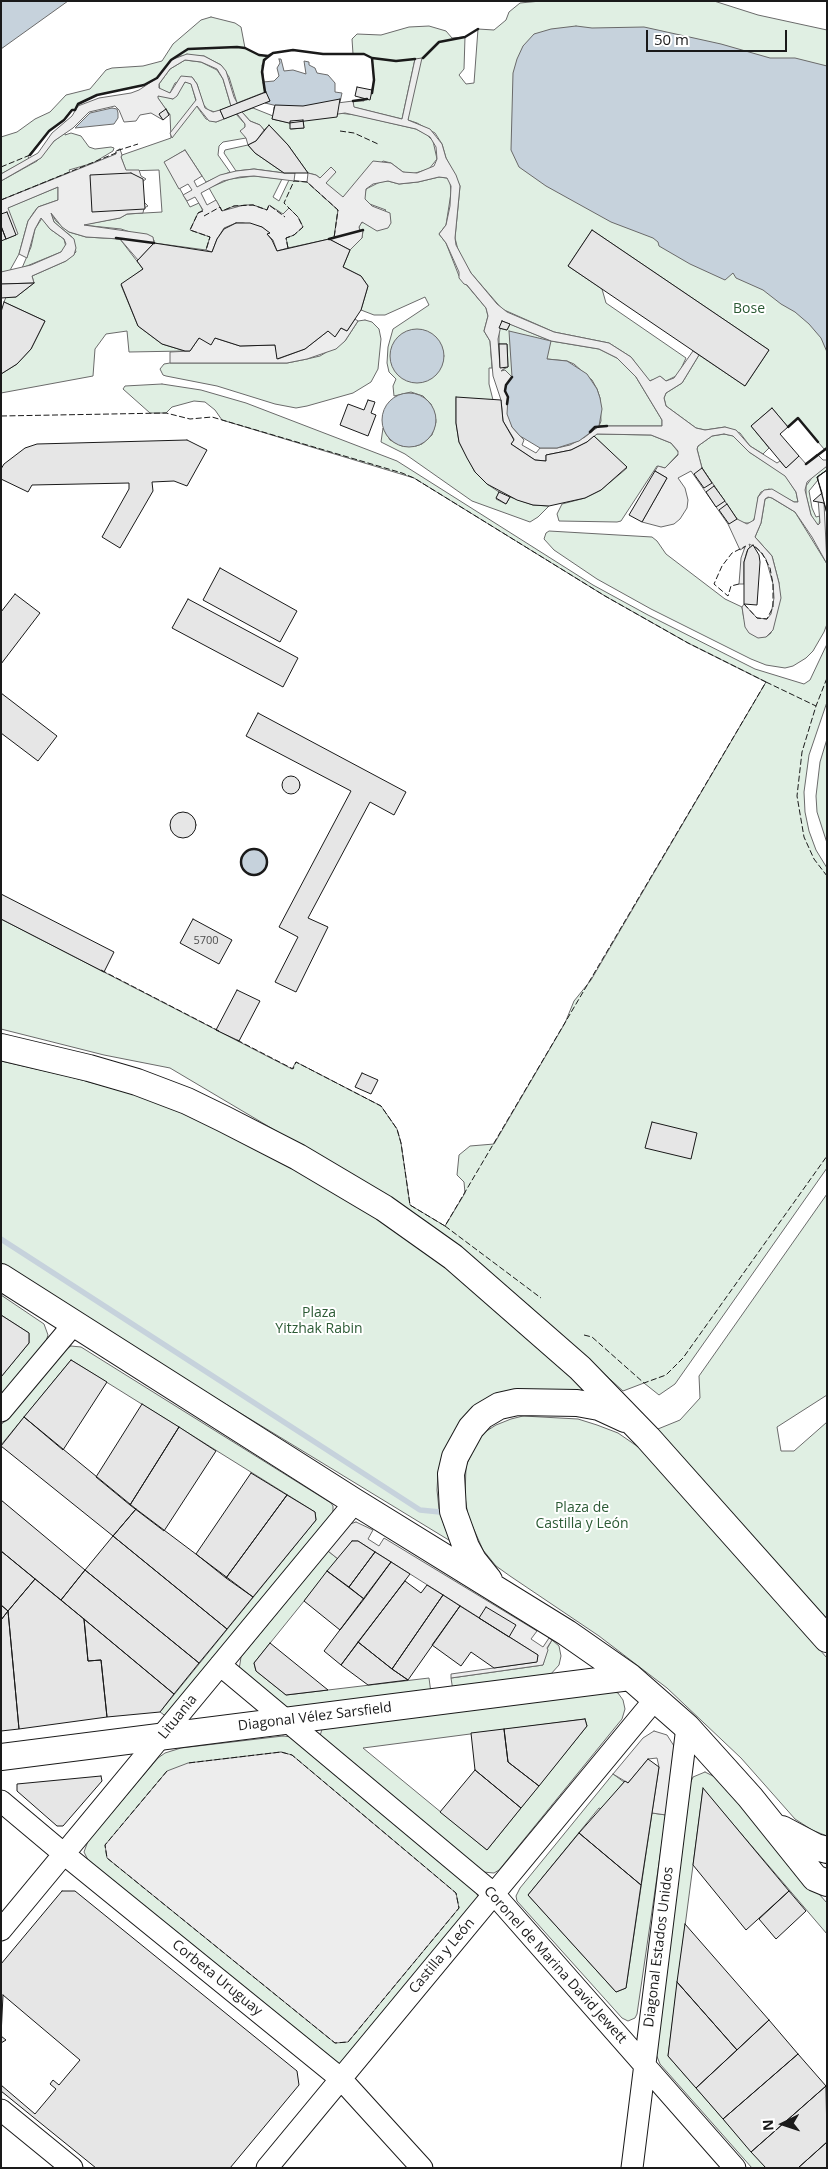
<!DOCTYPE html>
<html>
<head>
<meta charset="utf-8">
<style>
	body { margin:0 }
	#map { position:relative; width:828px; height:2169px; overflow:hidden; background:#fff; font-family:"Open Sans",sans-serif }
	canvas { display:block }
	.frame { position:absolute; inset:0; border:2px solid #1a1a1a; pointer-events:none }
	.north { position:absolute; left:758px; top:2099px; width:50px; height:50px; -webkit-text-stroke:4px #fff; paint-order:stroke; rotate:266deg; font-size:14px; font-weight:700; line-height:20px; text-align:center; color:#1a1a1a }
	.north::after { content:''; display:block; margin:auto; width:18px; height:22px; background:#1a1a1a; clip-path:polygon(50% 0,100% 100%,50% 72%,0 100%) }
	.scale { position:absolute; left:646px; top:30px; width:141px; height:22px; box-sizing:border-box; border:2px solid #1a1a1a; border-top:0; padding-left:6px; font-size:15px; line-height:18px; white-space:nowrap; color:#1a1a1a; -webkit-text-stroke:4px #fff; paint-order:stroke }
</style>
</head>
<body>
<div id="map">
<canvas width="828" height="2169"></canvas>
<div class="frame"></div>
<div class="north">N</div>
<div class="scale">50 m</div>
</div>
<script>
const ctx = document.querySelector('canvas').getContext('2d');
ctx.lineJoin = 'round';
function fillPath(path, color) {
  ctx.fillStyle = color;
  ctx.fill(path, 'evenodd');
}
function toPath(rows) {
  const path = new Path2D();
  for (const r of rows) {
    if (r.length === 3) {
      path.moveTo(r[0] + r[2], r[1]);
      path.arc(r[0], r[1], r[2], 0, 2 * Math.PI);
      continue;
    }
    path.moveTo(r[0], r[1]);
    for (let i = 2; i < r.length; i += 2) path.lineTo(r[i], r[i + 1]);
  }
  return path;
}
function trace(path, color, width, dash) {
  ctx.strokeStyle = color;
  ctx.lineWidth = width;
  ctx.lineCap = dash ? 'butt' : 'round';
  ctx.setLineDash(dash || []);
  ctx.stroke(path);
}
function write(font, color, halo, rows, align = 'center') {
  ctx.font = font + ' "Open Sans",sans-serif';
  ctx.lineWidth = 4;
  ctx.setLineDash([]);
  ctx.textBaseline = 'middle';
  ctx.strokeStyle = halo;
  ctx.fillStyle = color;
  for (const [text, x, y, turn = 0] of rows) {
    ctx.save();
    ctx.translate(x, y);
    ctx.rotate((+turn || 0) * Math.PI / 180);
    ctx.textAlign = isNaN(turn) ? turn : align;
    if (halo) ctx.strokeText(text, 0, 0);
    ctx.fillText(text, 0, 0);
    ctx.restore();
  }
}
const green = toPath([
	[541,1,714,1,758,15,827,30,827,448,824,449,798,418,788,427,772,408,751,426,769,448,763,454,750,446,740,433,725,427,705,430,696,428,666,406,664,398,666,393,682,383,699,355,745,386,769,350,592,230,568,266,602,289,606,303,686,358,678,375,666,381,661,377,649,381,631,357,609,343,554,332,502,309,471,273,459,254,455,238,460,186,446,158,442,144,435,133,417,123,408,120,415,59,402,119,353,107,353,101,364,101,364,98,370,99,374,80,372,58,364,54,353,54,352,39,357,34,381,35,409,27,429,26,446,31,452,38,465,37,464,69,459,75,466,84,474,83,478,29,494,30,506,20,509,12,520,3,541,1],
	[211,17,235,23,241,27,245,48,259,55,268,56,262,65,265,92,237,103,229,77,221,65,204,56,179,56,171,60,157,78,144,85,97,95,78,104,75,110,71,110,64,120,49,131,28,156,29,159,1,174,1,137,17,132,35,119,50,112,66,95,90,89,106,70,112,68,143,66,162,61,173,44,201,20,211,17],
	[185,60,201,62,217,70,223,79,231,106,215,112,208,110,203,104,197,84,192,77,175,83,170,93,160,90,159,84,170,69,185,60],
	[185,82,191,83,198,108,206,119,216,122,236,114,245,124,246,138,223,142,219,146,218,155,230,172,206,182,185,150,165,162,190,207,199,203,203,211,198,213,210,237,206,250,154,243,154,240,121,229,82,225,120,218,127,214,162,212,159,170,126,171,121,157,122,155,171,138,170,115,157,97,160,95,173,99,185,82],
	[253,108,273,116,272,119,290,123,291,129,304,128,303,120,339,113,356,115,416,129,426,134,433,141,437,159,429,169,412,174,403,172,391,163,383,161,342,198,325,183,335,172,331,167,320,178,316,175,308,173,288,145,269,125,264,130,260,125,250,121,242,112,253,108],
	[65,133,65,135,71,133,81,136,89,147,95,149,111,147,114,148,113,151,93,163,69,170,70,172,1,200,1,181,37,161,54,141,65,133],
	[248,145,255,153,284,173,254,169,236,171,224,153,225,150,248,145],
	[254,176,282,179,273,197,279,201,289,180,307,182,338,210,334,238,288,248,286,238,294,235,289,208,283,215,277,210,267,210,253,205,234,206,222,211,209,188,230,179,254,176],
	[439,177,447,178,450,181,451,193,446,225,439,234,446,243,459,276,486,308,488,316,484,331,490,341,492,368,489,368,489,384,493,400,456,398,456,423,459,442,475,472,487,484,499,492,496,499,506,504,510,497,533,505,549,506,538,517,530,522,472,501,405,454,381,442,383,428,390,440,402,446,416,446,422,444,432,435,436,422,431,404,423,396,411,392,394,396,393,386,396,379,389,372,387,363,388,347,393,329,429,305,425,297,385,315,374,315,361,310,368,286,361,276,343,267,350,250,362,238,363,230,360,231,359,227,361,223,365,222,370,227,386,210,367,203,364,199,366,189,380,182,388,181,399,184,418,182,439,177],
	[58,187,58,200,38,207,34,212,28,221,19,254,9,272,1,272,1,241,7,208,58,187],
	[51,213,56,221,69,232,86,237,120,239,143,269,121,285,138,326,162,344,185,351,129,352,127,331,106,334,95,349,93,376,1,393,1,374,17,364,31,349,45,321,4,302,6,297,16,297,34,283,32,276,66,261,76,252,72,237,54,222,51,213],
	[42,218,50,229,64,239,66,247,61,252,22,268,31,247,35,229,42,218],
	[365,320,372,322,379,329,381,339,378,369,371,382,353,393,307,406,296,408,275,404,217,386,166,376,163,375,160,369,164,364,170,363,287,363,307,359,320,356,345,341,358,321,365,320],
	[510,324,551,341,599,349,617,358,636,377,662,420,662,426,599,426,601,421,600,398,597,389,592,380,574,364,567,361,547,359,512,377,506,371,503,372,502,370,508,367,507,344,499,344,499,328,507,330,510,324],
	[162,384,201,390,246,403,397,461,593,585,648,615,755,669,804,684,810,680,827,644,827,702,809,755,804,792,805,812,809,831,816,850,827,868,827,1168,675,1384,659,1395,644,1383,623,1391,526,1303,288,1138,170,1068,104,1055,1,1029,1,919,292,1069,296,1062,381,1106,397,1129,401,1143,410,1205,445,1226,465,1193,464,1182,457,1175,459,1155,470,1146,494,1144,565,1023,574,1001,591,980,766,682,688,643,605,596,414,478,222,420,215,410,205,402,194,401,172,407,166,413,150,413,123,389,125,386,162,384],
	[597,434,651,435,671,443,679,453,665,468,657,466,621,521,617,522,559,521,557,514,562,504,585,498,601,490,627,468,594,436,597,434],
	[724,434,734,436,749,452,785,475,796,492,798,502,794,502,769,489,761,492,758,497,756,515,752,523,742,523,737,519,702,468,697,449,698,446,712,436,724,434],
	[827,466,827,470,818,477,818,480,809,491,812,508,816,517,820,516,819,525,814,522,811,515,806,495,806,486,814,475,827,466],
	[770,497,795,512,827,564,827,624,824,632,813,651,806,658,793,666,785,668,766,665,751,659,651,609,597,579,554,550,544,539,546,533,549,531,652,537,657,541,666,554,725,599,742,607,744,619,766,637,771,633,779,583,772,556,755,537,761,523,765,499,770,497],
	[827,739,827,843,817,812,816,796,820,762,827,739],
	[1,1061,67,1076,137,1095,195,1118,327,1187,438,1258,590,1394,468,1414,458,1425,442,1456,438,1473,437,1490,439,1509,444,1525,452,1542,114,1336,1,1263,1,1061],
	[827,1194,827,1395,777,1427,781,1451,794,1451,827,1422,827,1622,653,1431,680,1420,700,1398,699,1376,827,1194],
	[1,1295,44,1324,48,1335,45,1344,1,1396,1,1377,29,1343,29,1333,1,1315,1,1295],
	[71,1346,81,1347,331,1503,333,1506,333,1514,167,1717,160,1712,316,1520,315,1512,71,1360,1,1445,1,1425,61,1353,71,1346],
	[523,1416,578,1419,597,1425,618,1433,647,1453,827,1658,827,1836,812,1830,795,1819,741,1758,667,1688,599,1636,510,1576,496,1566,483,1550,468,1516,465,1497,466,1466,477,1441,485,1432,496,1425,511,1419,523,1416],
	[328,1551,338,1559,254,1663,256,1671,286,1695,429,1678,431,1693,290,1710,239,1670,241,1657,328,1551],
	[552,1640,559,1646,561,1656,559,1665,550,1675,453,1691,451,1678,543,1665,547,1649,552,1640],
	[611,1691,618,1693,623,1700,625,1709,622,1719,499,1870,494,1873,483,1872,320,1736,322,1729,611,1691],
	[585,1719,587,1726,487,1850,363,1748,585,1719],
	[283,1736,292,1737,475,1891,478,1896,479,1902,343,2067,89,1862,84,1852,88,1841,158,1758,165,1753,181,1748,283,1736],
	[705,1772,715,1777,827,1903,827,1934,703,1789,668,2056,766,2168,752,2168,660,2064,656,2054,689,1786,693,1777,705,1772],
	[613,1774,624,1782,602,1809,599,1808,528,1895,616,1992,626,1988,652,1813,666,1815,637,2014,635,2018,628,2021,622,2018,517,1901,516,1896,520,1888,613,1774]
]);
const parking = toPath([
	[187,54,204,56,221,65,226,71,234,97,242,112,250,121,260,125,264,130,256,141,248,145,246,138,240,131,245,127,245,124,231,106,223,79,217,69,201,62,185,60,170,69,159,84,159,88,170,93,181,76,192,77,197,84,205,108,213,112,220,110,224,119,216,122,209,121,197,106,172,138,170,133,196,100,191,84,185,82,177,96,173,99,158,96,158,98,170,115,166,110,159,114,163,120,151,113,140,115,136,121,124,122,119,110,115,106,89,112,73,128,54,141,41,158,1,181,1,174,38,153,52,133,72,116,78,106,99,98,131,93,139,90,157,78,171,60,187,54],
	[422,58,408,120,430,129,442,144,446,158,456,175,460,186,455,238,456,245,471,273,497,304,507,312,554,332,609,343,631,357,650,381,660,376,666,381,674,378,693,351,699,355,682,383,666,393,664,398,666,406,696,428,705,430,725,427,736,430,750,446,777,463,780,461,786,468,799,456,806,464,817,454,823,460,827,460,827,466,807,482,805,490,811,515,818,525,820,523,818,499,822,493,824,503,827,564,812,537,795,512,772,498,768,497,765,499,761,523,755,537,772,556,779,583,781,598,773,630,766,637,758,638,749,633,745,627,742,607,744,604,757,618,767,619,771,614,774,598,773,584,766,559,757,548,749,544,750,547,747,551,744,562,744,584,739,584,741,558,745,547,740,550,728,524,691,471,678,478,685,488,688,500,687,508,680,519,674,524,661,527,642,522,667,478,655,471,658,466,665,468,678,455,678,451,671,443,651,435,597,434,587,442,571,450,546,455,546,461,535,460,511,444,514,439,503,421,501,400,493,376,490,341,484,331,488,316,486,308,467,285,464,284,459,278,459,272,446,243,439,234,446,225,450,206,451,186,447,178,439,177,418,182,399,184,388,181,373,184,366,189,365,199,372,206,390,213,391,223,388,228,377,231,362,222,359,227,360,231,363,230,362,238,350,250,329,239,334,238,338,210,307,182,308,173,316,175,320,178,331,167,336,172,326,183,343,197,373,161,391,163,403,172,417,173,434,166,437,159,436,147,430,137,416,129,345,113,290,121,273,116,274,107,290,109,353,101,354,107,402,119,415,59,422,58],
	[502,321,551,341,599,349,617,358,636,377,662,420,662,426,599,426,585,437,570,445,557,448,540,448,536,453,522,445,524,440,512,427,507,404,509,380,512,377,505,370,501,371,506,367,500,367,498,339,502,321],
	[724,434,733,436,749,452,785,476,796,492,798,502,794,502,772,489,764,490,758,497,754,520,747,524,737,519,702,468,697,449,698,446,712,436,724,434],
	[120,149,122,155,121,157,126,170,139,170,141,176,146,179,142,182,143,201,148,206,144,208,143,213,127,214,120,218,84,225,147,234,153,237,154,243,138,260,120,239,86,237,69,232,62,227,51,213,54,222,74,239,76,248,74,255,66,261,32,276,34,283,1,284,1,272,31,265,61,252,66,244,64,239,50,229,41,218,35,229,27,258,19,254,28,221,38,207,58,200,58,187,8,208,18,234,6,239,1,226,1,200,116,154,116,151,120,149],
	[185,150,202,176,194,181,197,187,220,175,236,171,254,169,284,173,295,173,294,181,254,176,240,177,223,181,201,193,207,205,216,200,222,211,244,205,253,205,267,210,269,205,283,214,289,208,298,217,303,227,294,235,286,238,288,248,277,251,273,240,267,234,269,233,262,227,243,223,236,223,224,228,217,239,212,252,206,250,210,237,190,230,198,213,203,210,195,197,187,201,183,195,192,190,188,184,179,189,164,162,185,150],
	[355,319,358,321,345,341,336,349,307,359,287,363,170,363,170,352,190,351,199,338,215,338,240,346,275,345,278,359,305,349,328,331,335,336,341,328,347,331,355,319],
	[356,1522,373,1530,368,1539,379,1546,384,1538,537,1631,531,1639,543,1647,549,1638,552,1640,547,1648,548,1650,543,1665,451,1678,451,1674,536,1662,538,1655,358,1541,352,1541,338,1559,328,1551,350,1524,356,1522],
	[654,1731,667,1735,674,1746,666,1815,652,1813,659,1767,657,1758,648,1759,628,1783,613,1774,643,1738,654,1731],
	[281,1752,292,1755,456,1893,459,1908,348,2042,335,2043,107,1858,105,1845,167,1771,188,1763,281,1752]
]);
const water = toPath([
	[1,1,68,1,1,49,1,1],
	[576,26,592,28,644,27,721,44,770,58,795,58,827,66,827,352,821,338,809,324,795,312,781,304,763,290,736,278,733,273,725,280,690,264,659,246,658,242,653,238,611,222,546,186,519,167,511,150,513,73,517,59,523,46,534,34,551,29,576,26],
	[279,59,281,59,284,71,293,70,306,74,304,61,309,62,309,65,315,68,317,73,328,75,335,83,335,92,342,93,340,102,290,109,265,103,270,101,265,92,263,82,274,81,279,76,277,68,280,63,279,59],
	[112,108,117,109,118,113,118,118,114,124,75,128,90,113,112,108],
	[417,356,27],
	[509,331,551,341,547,359,567,361,587,374,597,389,600,398,602,409,599,426,579,441,557,448,540,448,520,436,512,427,507,414,508,397,505,391,506,385,512,377,509,331],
	[409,420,27],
	[254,862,13]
]);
const stream = toPath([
	[1,1239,420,1510,440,1512]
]);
const building = toPath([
	[357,87,372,90,370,100,355,96,357,87],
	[266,92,270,101,224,119,220,110,266,92],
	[340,99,337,117,289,123,272,119,275,105,303,106,340,99],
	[166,109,169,115,163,120,159,114,166,109],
	[303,120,304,128,290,129,290,121,303,120],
	[269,125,288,145,308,173,284,173,255,153,248,145,256,141,269,125],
	[131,173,143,179,145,209,92,212,90,175,131,173],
	[7,212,16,235,6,239,1,226,1,214,7,212],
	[236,223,250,223,262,227,270,233,267,234,272,240,277,251,329,239,350,250,343,267,361,276,368,286,361,310,347,331,341,328,335,337,328,331,305,349,277,359,275,345,240,346,215,338,211,345,199,338,190,351,185,351,162,344,138,326,121,284,143,269,137,261,154,243,212,252,217,239,224,229,236,223],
	[1,226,6,239,1,241,1,226],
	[592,230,769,350,745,386,568,266,592,230],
	[34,283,16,297,1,298,1,284,34,283],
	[4,302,45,321,31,349,17,364,1,374,1,312,4,302],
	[502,321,510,324,507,330,499,328,502,321],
	[499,344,507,344,508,367,500,368,499,344],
	[456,397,501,400,503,421,514,440,511,444,535,460,546,461,546,455,571,450,587,442,594,436,627,467,601,490,585,498,549,506,533,505,517,500,487,484,475,472,467,458,459,442,456,423,456,397],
	[368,400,375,402,371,413,376,415,368,436,340,425,348,404,364,410,368,400],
	[772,408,788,427,780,434,799,456,786,468,751,426,772,408],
	[187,440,207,450,187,486,174,481,152,482,153,491,120,548,102,537,129,489,129,483,32,485,28,492,1,479,1,469,4,464,25,448,37,444,187,440],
	[702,468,712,483,704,488,694,474,702,468],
	[827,470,827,514,824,503,813,501,822,493,817,477,827,470],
	[827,470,827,513,817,477,827,470],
	[655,471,667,478,642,522,629,515,655,471],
	[714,486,725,501,716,507,706,492,714,486],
	[499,492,510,497,506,504,496,498,499,492],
	[727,504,737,519,729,524,719,510,727,504],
	[753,545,759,555,760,562,757,605,744,604,744,562,748,549,753,545],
	[220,568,297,611,280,642,203,600,220,568],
	[15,594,40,613,1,664,1,612,15,594],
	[188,599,298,658,283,687,172,628,188,599],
	[1,693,57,736,38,761,1,733,1,693],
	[258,713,406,792,394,815,370,802,308,918,328,927,296,992,275,982,298,937,279,927,351,791,246,736,258,713],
	[291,785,9],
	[183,825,13],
	[1,894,114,952,104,972,1,919,1,894],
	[193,919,232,940,219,964,180,943,193,919],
	[237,990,260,1001,239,1041,216,1030,237,990],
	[362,1073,378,1080,371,1094,355,1087,362,1073],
	[652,1122,697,1133,691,1159,645,1148,652,1122],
	[1,1315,29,1333,29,1343,1,1377,1,1315],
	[71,1360,107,1382,63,1450,24,1417,71,1360],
	[142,1404,179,1427,130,1505,96,1477,142,1404],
	[24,1417,136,1509,113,1536,1,1446,24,1417],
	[179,1427,216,1451,164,1531,130,1505,179,1427],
	[251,1473,287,1495,226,1578,196,1554,251,1473],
	[287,1495,315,1512,316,1520,253,1597,226,1578,287,1495],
	[1,1500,85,1570,61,1600,1,1551,1,1500],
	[136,1509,253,1597,227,1629,113,1536,136,1509],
	[113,1536,227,1629,199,1663,85,1570,113,1536],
	[352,1541,358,1541,375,1552,349,1587,327,1571,352,1541],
	[1,1551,35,1579,8,1611,1,1605,1,1551],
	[375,1552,391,1562,364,1599,349,1587,375,1552],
	[391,1562,410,1574,341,1665,324,1651,391,1562],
	[85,1570,199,1663,174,1694,61,1600,85,1570],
	[327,1571,364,1599,340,1630,304,1601,327,1571],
	[35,1579,84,1619,88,1661,101,1660,107,1717,19,1729,8,1611,35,1579],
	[405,1581,421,1593,427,1585,443,1595,392,1669,358,1642,405,1581],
	[443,1595,460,1606,408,1680,392,1669,443,1595],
	[1,1605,8,1611,1,1620,1,1605],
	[460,1606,538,1655,537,1662,494,1668,471,1652,461,1666,432,1645,460,1606],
	[486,1607,516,1625,509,1637,479,1618,486,1607],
	[8,1611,19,1729,1,1731,1,1620,8,1611],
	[84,1619,174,1694,160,1712,107,1717,101,1660,88,1661,84,1619],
	[358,1642,392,1669,408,1680,368,1685,341,1665,358,1642],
	[270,1643,328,1690,286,1695,256,1671,254,1663,270,1643],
	[585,1719,587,1726,539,1786,508,1762,504,1729,585,1719],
	[504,1729,508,1762,539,1786,521,1808,475,1770,471,1733,504,1729],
	[648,1759,659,1767,641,1885,579,1833,625,1781,628,1783,648,1759],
	[475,1770,521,1808,487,1850,440,1812,475,1770],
	[101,1776,102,1781,63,1826,57,1826,17,1791,17,1784,101,1776],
	[703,1788,789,1891,746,1930,693,1865,703,1788],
	[579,1833,641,1885,626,1988,616,1992,528,1895,579,1833],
	[62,1891,75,1891,297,2071,299,2085,230,2168,96,2168,1,2091,1,1964,62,1891],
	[789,1891,806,1911,776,1939,759,1919,789,1891],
	[685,1924,769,2020,737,2050,677,1982,685,1924],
	[677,1982,737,2050,696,2088,668,2056,677,1982],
	[3,1995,80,2060,59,2085,53,2080,50,2084,56,2089,35,2114,1,2085,1,2043,6,2040,1,2036,3,1995],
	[769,2020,798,2054,723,2119,696,2088,769,2020],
	[798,2054,826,2086,751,2152,723,2119,798,2054],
	[826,2086,827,2142,798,2168,766,2168,751,2152,826,2086],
	[827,2142,827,2168,798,2168,827,2142]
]);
const minor = toPath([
	[1,1411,73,1325],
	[220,1665,494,1894,735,2168],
	[1,1801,64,1854,341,2079,422,2168],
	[1,1930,355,1502],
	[1,2110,72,2168],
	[267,2168,656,1698],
	[632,2168,687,1727]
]);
const major = toPath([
	[1,1047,89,1068,137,1082,187,1101,224,1119,298,1157,384,1208,453,1257,580,1368,648,1438,827,1639],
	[1,1277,355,1502,567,1633,630,1677,687,1727,750,1797,815,1878,827,1883],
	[489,1580,473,1560,466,1547,453,1511,451,1474,455,1457,471,1428,482,1416,499,1406,517,1402,577,1403,599,1407,625,1419],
	[1,1757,630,1677],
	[782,1829,816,1847,827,1850]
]);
const fence = toPath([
	[340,131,354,133,378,144],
	[1,167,30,155],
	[1,200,116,153,116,151,138,144],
	[203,211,198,213,190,230,210,237,206,250],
	[204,216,220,207,222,211,234,206,253,205,267,210,269,205,285,217],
	[288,248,286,238,294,235,303,227,298,217,284,203,294,181,307,182,338,210,334,238,329,239],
	[1,416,166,413,190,419,212,417,402,473,414,478,605,596,688,643,766,682,445,1226,410,1205,401,1143,397,1129,381,1106,296,1062,293,1069,237,1040],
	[739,584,731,586,728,596,714,584,722,566,732,553,746,546],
	[744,604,757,618,767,619,773,607,773,584,770,568,762,553,753,545],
	[827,678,816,706,802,752,797,796,804,837,814,859,827,876],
	[766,682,816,706],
	[101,970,219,1031],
	[445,1226,541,1298],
	[584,1335,592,1337,644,1383,666,1375,683,1358,827,1156],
	[167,1771,105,1845,107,1858,335,2043,348,2042,459,1908,456,1893,292,1755,281,1752,188,1763]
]);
const wall = toPath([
	[372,58,396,61,415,59],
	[423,58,439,42,465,37,478,29],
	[265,92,262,72,264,60,273,53,293,50,323,54,364,54,372,58,374,80,372,93],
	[353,101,367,99],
	[30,155,49,131,64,120,72,110,75,110,78,104,97,95,144,85,157,78,171,60,188,49,237,47,245,48,259,55,268,56,273,53],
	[116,238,154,243],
	[329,239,363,230],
	[507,404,508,397,505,391,506,385,512,377],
	[788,427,798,418,818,442],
	[590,432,595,427,607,426],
	[806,464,827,448],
	[254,862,13]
]);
const numberNames = [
	["5700",206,941]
];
const parkNames = [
	["Bose",749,309],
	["Plaza",319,1313],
	["Yitzhak Rabin",319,1329],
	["Plaza de",582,1508],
	["Castilla y León",582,1524]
];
const streetNames = [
	["Lituania",178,1717,-51],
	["Diagonal Vélez Sarsfield",315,1717,-7],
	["Diagonal Estados Unidos",659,1947,-83],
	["Castilla y León",442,1956,-50],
	["Coronel de Marina David Jewett",555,1965,48],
	["Corbeta Uruguay",217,1978,39]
];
fillPath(green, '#e0efe3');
trace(green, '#6a6a6a', 1);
fillPath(parking, '#ededed');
trace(parking, '#6a6a6a', 1);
fillPath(water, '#c6d2dc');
trace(water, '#6a6a6a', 1);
trace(stream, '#c6d2dc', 5.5);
fillPath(building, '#e6e6e6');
trace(building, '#1a1a1a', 1);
trace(minor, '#1a1a1a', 23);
trace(major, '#1a1a1a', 28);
trace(minor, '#fff', 21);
trace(major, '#fff', 26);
trace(fence, '#1a1a1a', 1, [6, 2.5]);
trace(wall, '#1a1a1a', 2.5);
write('11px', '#4d4d4d', null, numberNames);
write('14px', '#2b5a34', '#fff', parkNames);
write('14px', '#1a1a1a', '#fff', streetNames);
</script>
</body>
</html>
